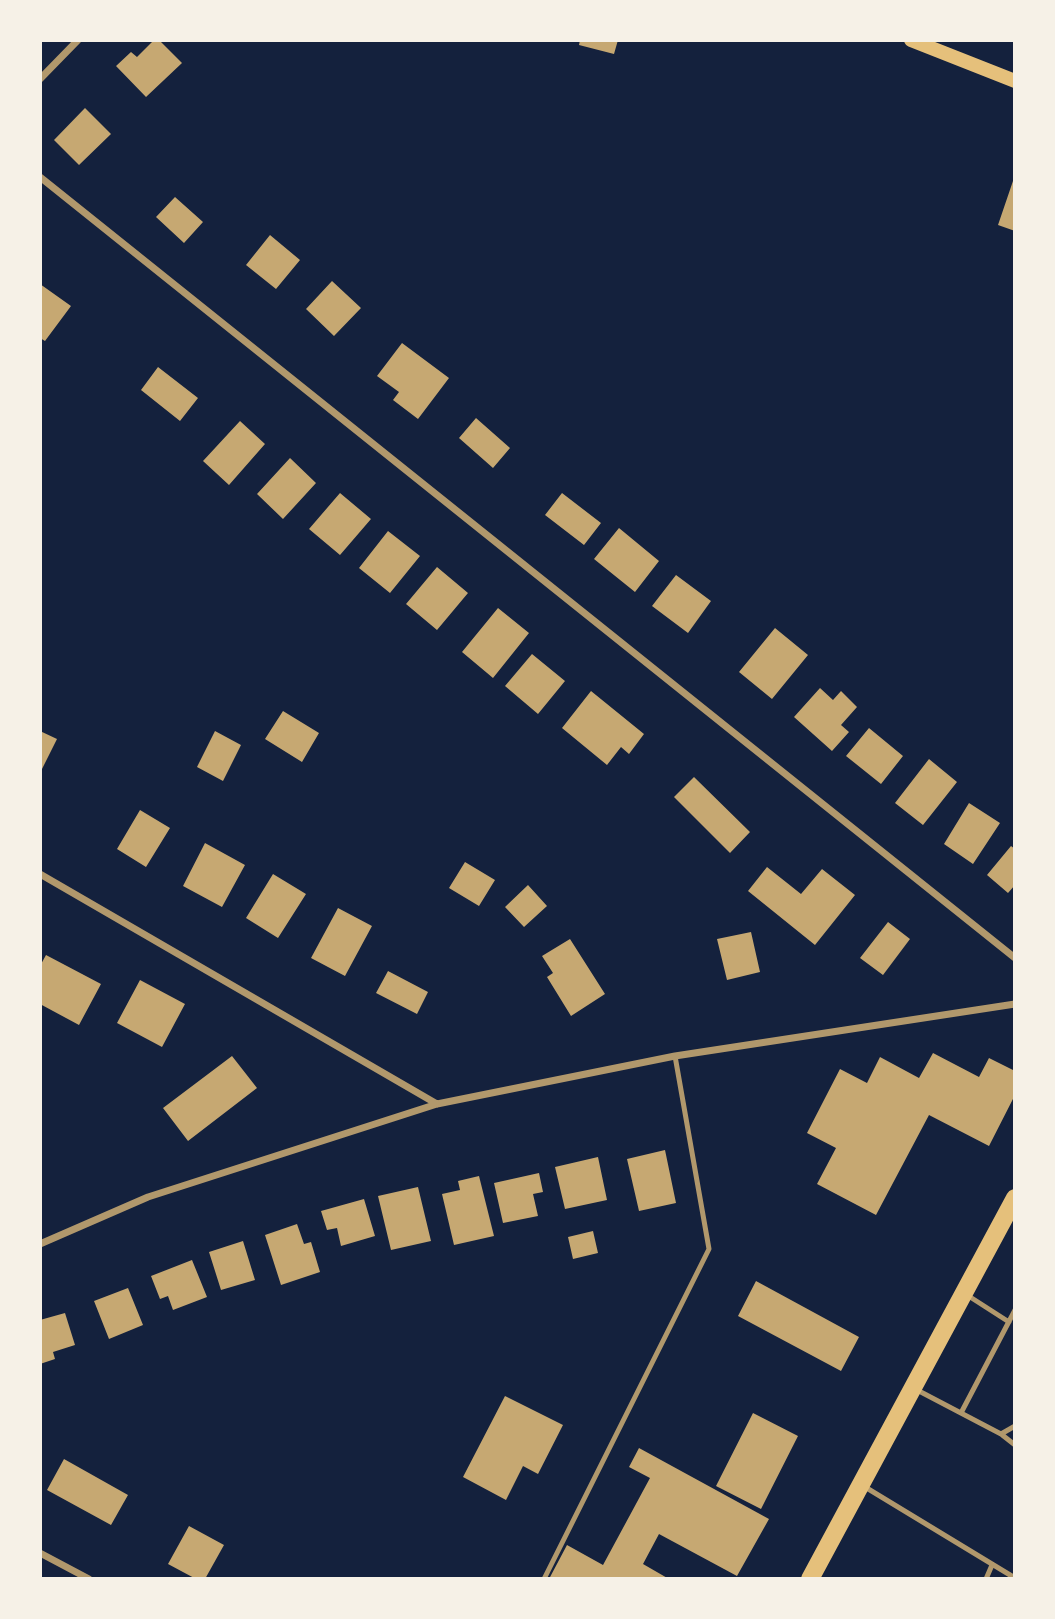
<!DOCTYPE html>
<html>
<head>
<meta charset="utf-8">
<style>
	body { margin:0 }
	#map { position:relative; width:1055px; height:1619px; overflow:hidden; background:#14213d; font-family:"PT Sans Narrow",sans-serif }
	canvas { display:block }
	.frame { position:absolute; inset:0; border:42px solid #f6f1e7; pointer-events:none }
</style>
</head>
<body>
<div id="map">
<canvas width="1055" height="1619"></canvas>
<div class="frame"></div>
</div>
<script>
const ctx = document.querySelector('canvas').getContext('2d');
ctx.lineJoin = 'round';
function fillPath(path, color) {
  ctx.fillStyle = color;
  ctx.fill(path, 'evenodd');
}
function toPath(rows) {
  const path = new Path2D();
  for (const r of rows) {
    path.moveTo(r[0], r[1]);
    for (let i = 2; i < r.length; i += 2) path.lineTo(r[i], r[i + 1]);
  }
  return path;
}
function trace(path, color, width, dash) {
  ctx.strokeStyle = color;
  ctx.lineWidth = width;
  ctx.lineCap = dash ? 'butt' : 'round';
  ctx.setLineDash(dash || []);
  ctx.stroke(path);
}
const building = toPath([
	[154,40,159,40,182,63,146,97,116,66,131,52,137,57],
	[580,40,618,40,614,54,579,45],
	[85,108,111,134,79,165,54,140],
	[1014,178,1015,178,1015,231,998,225],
	[175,197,203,222,184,243,156,217],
	[270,235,300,260,276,289,246,265],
	[332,281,361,308,334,336,306,309],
	[40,284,71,306,45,341,40,338],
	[402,343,449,378,418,419,393,400,399,392,377,376],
	[158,367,198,398,180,421,141,390],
	[476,418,510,448,493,468,459,438],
	[240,421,265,444,229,485,203,461],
	[290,458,316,483,283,519,257,494],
	[340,493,371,519,340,555,309,529],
	[562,493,601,523,584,545,545,515],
	[619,528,659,561,635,592,594,559],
	[388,531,420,556,390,593,359,568],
	[437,567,468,593,437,630,406,604],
	[676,575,711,601,688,633,652,606],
	[498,608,529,633,493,678,462,652],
	[775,628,808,655,772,699,739,672],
	[532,654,565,681,538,714,505,686],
	[820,688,833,700,841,691,857,707,841,725,849,732,832,751,794,717],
	[591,691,644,734,629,754,621,747,607,765,562,728],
	[283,711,319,733,302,762,265,739],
	[869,728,903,756,881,784,846,756],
	[40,731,57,739,40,773],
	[215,731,241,745,223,781,197,767],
	[929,759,957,782,923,825,895,803],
	[694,777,750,832,730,853,674,797],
	[969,803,1000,823,973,864,944,844],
	[140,810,170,828,146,867,117,849],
	[205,843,245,865,222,907,183,886],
	[1011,846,1015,849,1015,885,1008,893,987,875],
	[465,862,495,880,479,906,449,888],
	[767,867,801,894,822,869,855,895,815,945,748,891],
	[273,874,306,894,278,938,246,918],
	[528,885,547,906,524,927,505,907],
	[338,908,372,926,345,976,311,958],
	[888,922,910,939,883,975,860,958],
	[751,932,760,972,727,980,717,939],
	[570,939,605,994,571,1016,547,977,553,973,542,956],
	[46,955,101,984,79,1025,40,1004,40,966],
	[388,971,428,992,417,1014,376,993],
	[140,980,185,1004,162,1047,117,1023],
	[933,1053,979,1077,989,1058,1015,1071,1015,1095,989,1146,929,1115,876,1215,817,1184,836,1148,807,1133,840,1069,867,1083,880,1057,919,1078],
	[232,1056,257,1088,188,1141,163,1108],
	[665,1150,676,1203,639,1211,627,1159],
	[598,1157,607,1200,565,1209,555,1167],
	[539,1173,543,1192,533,1194,538,1216,503,1223,494,1183],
	[479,1176,494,1236,454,1245,442,1194,460,1190,458,1181],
	[418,1187,431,1241,391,1250,378,1196],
	[364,1199,375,1236,341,1246,337,1228,327,1230,321,1211],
	[297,1224,304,1244,311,1242,320,1272,281,1285,265,1235],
	[593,1231,598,1253,573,1259,568,1237],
	[243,1241,255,1280,221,1290,209,1252],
	[192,1260,207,1297,173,1310,168,1296,160,1299,151,1276],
	[756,1281,859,1337,841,1371,738,1316],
	[128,1288,143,1325,109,1339,94,1301],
	[65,1313,75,1345,53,1352,55,1359,40,1364,40,1320],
	[505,1396,563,1425,538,1474,523,1466,506,1500,463,1477],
	[753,1413,798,1436,761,1509,716,1486],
	[639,1448,769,1519,737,1576,659,1534,643,1564,669,1579,549,1579,567,1545,603,1565,650,1478,629,1467],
	[64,1459,128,1495,111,1525,47,1490],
	[189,1526,224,1545,205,1579,196,1579,168,1564]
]);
const service = toPath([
	[967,1295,1009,1322],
	[917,1390,1001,1434,1015,1445],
	[961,1413,1015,1310],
	[1001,1434,1015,1426],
	[865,1487,1015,1578],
	[544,1579,709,1249,675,1056],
	[986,1579,992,1565]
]);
const minor = toPath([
	[40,79,78,40],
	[40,177,1015,958],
	[40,874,437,1104],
	[40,1244,148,1197,437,1104,675,1056,1015,1004],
	[40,1553,89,1579]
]);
const secondary = toPath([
	[911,40,1015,81]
]);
const primary = toPath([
	[810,1579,1015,1198]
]);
fillPath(building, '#c6a872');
trace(service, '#b1986c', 5);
trace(minor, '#b1986c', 7);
trace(secondary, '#e5c07b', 14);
trace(primary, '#e5c07b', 18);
</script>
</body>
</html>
